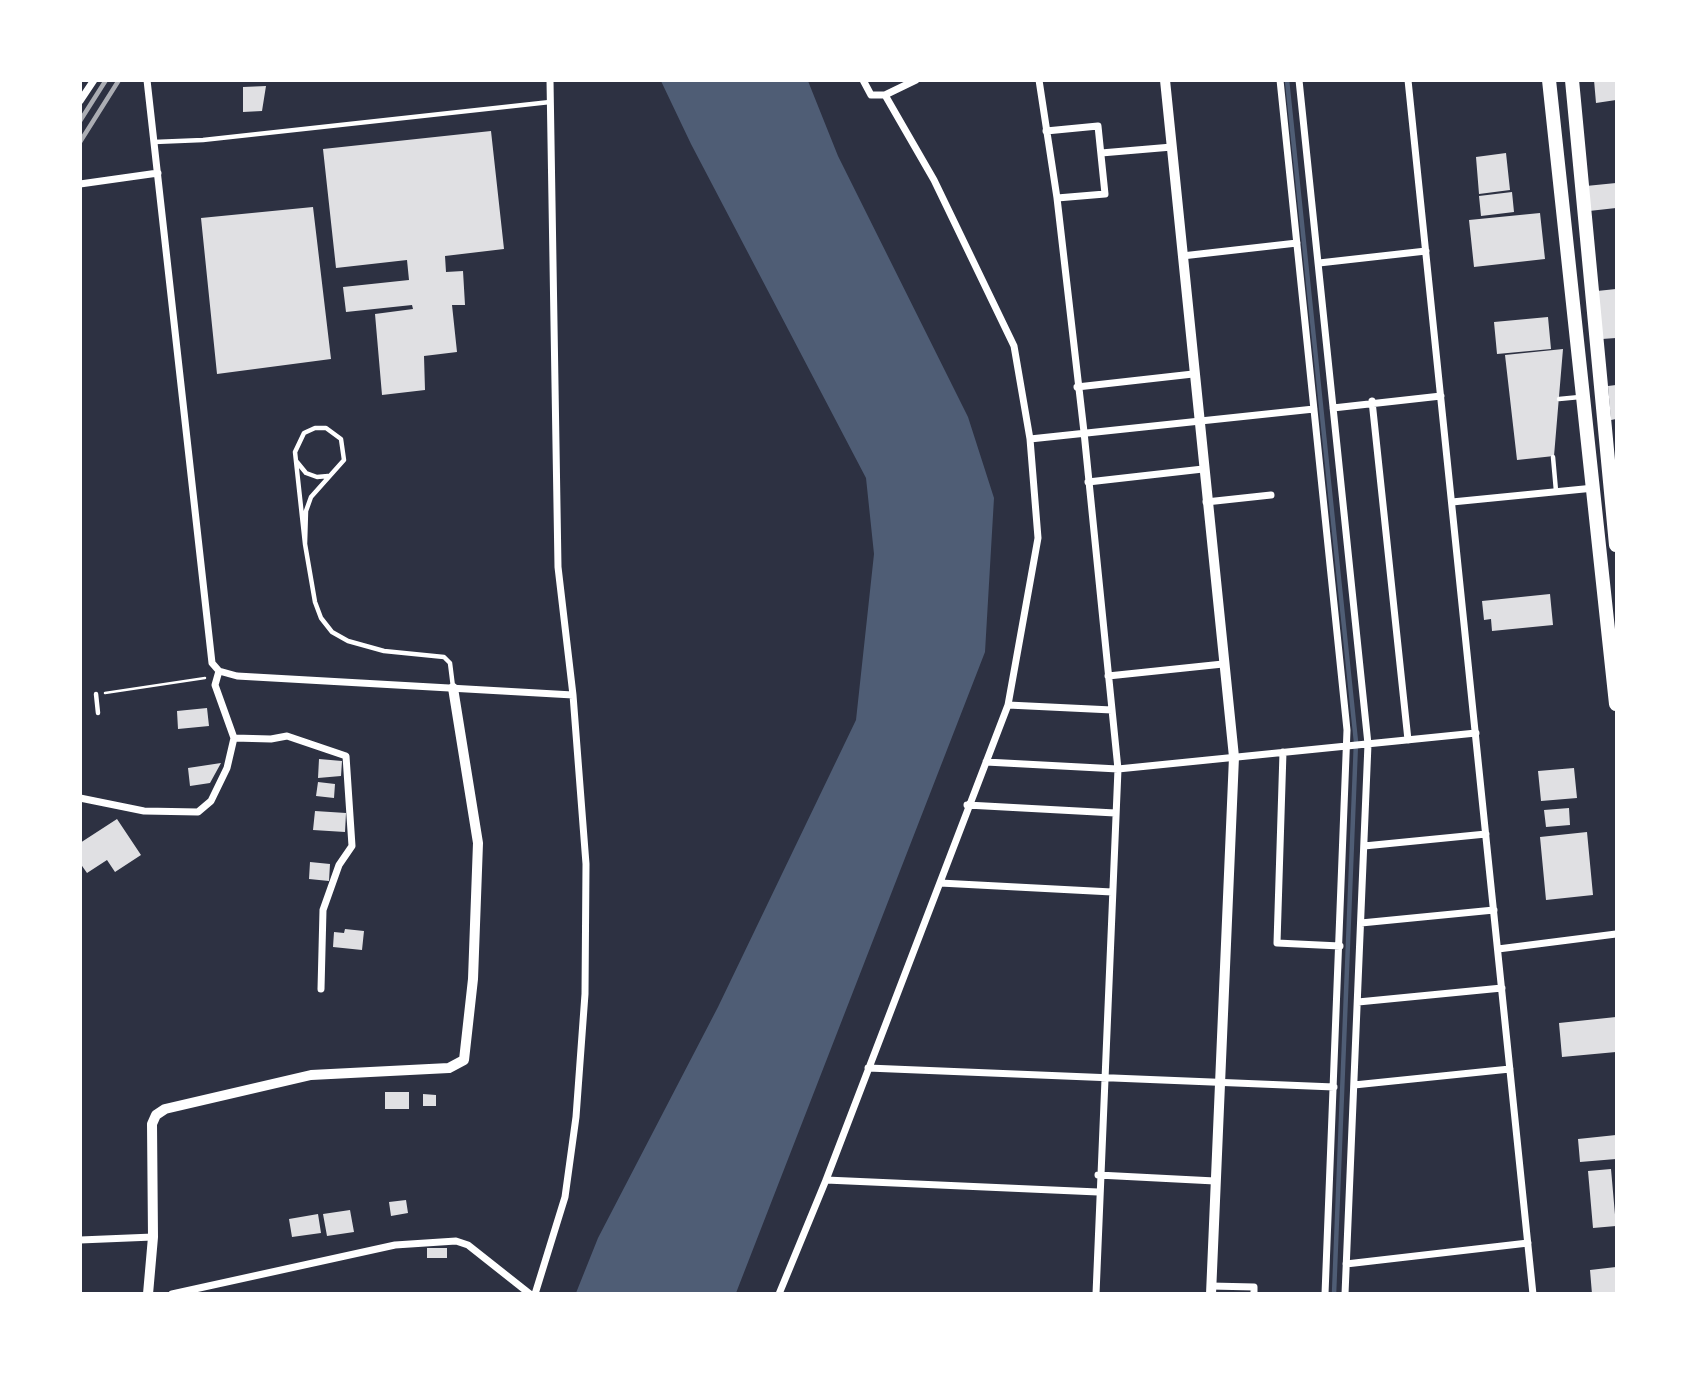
<!DOCTYPE html>
<html>
<head>
<meta charset="utf-8">
<style>
	body { margin:0 }
	#map { position:relative; width:1697px; height:1374px; overflow:hidden; background:#2d3142; font-family:"Golos Text",sans-serif }
	canvas { display:block }
	.frame { position:absolute; inset:0; border:82px solid #fff; pointer-events:none }
</style>
</head>
<body>
<div id="map">
<canvas width="1697" height="1374"></canvas>
<div class="frame"></div>
</div>
<script>
const ctx = document.querySelector('canvas').getContext('2d');
ctx.lineJoin = 'round';
function fillPath(path, color) {
  ctx.fillStyle = color;
  ctx.fill(path, 'evenodd');
}
function toPath(rows) {
  const path = new Path2D();
  for (const r of rows) {
    path.moveTo(r[0], r[1]);
    for (let i = 2; i < r.length; i += 2) path.lineTo(r[i], r[i + 1]);
  }
  return path;
}
function trace(path, color, width, dash) {
  ctx.strokeStyle = color;
  ctx.lineWidth = width;
  ctx.lineCap = dash ? 'butt' : 'round';
  ctx.setLineDash(dash || []);
  ctx.stroke(path);
}
const water = toPath([
	[661,81,808,81,838,156,968,417,994,498,985,652,736,1293,576,1293,598,1238,718,1007,856,720,874,554,866,478,691,144]
]);
const stream = toPath([
	[1287,80,1356,742,1334,1294]
]);
const building = toPath([
	[1594,80,1616,80,1616,100,1596,103],
	[266,86,262,111,243,112,243,87],
	[491,131,504,249,445,256,446,272,463,271,465,305,452,305,457,352,424,356,425,390,382,395,375,314,413,309,412,305,346,312,343,287,409,280,407,260,336,268,323,149],
	[1506,153,1510,190,1479,194,1476,157],
	[1616,183,1616,208,1589,211,1586,186],
	[1512,192,1514,212,1481,216,1479,196],
	[313,207,331,359,217,374,201,218],
	[1540,213,1545,259,1474,267,1469,220],
	[1616,289,1616,338,1602,339,1597,291],
	[1548,317,1551,349,1497,354,1494,322],
	[1563,349,1554,456,1517,460,1505,355],
	[1616,385,1616,419,1611,420,1608,386],
	[1550,594,1553,625,1492,631,1491,619,1484,620,1482,601],
	[207,708,209,726,178,729,177,711],
	[319,759,342,761,341,776,318,778],
	[221,763,210,783,190,786,188,768],
	[1574,768,1577,798,1541,801,1538,771],
	[318,782,335,784,334,798,316,796],
	[1569,808,1570,825,1546,827,1544,810],
	[315,811,346,813,345,832,313,830],
	[117,819,141,855,115,872,107,860,87,873,80,863,80,843],
	[1587,832,1593,895,1546,900,1540,837],
	[310,862,330,864,329,881,309,879],
	[345,929,364,931,362,950,333,947,334,932,344,933],
	[1616,1017,1616,1052,1562,1057,1559,1023],
	[385,1092,409,1092,409,1109,385,1109],
	[423,1094,436,1095,436,1106,423,1106],
	[1616,1135,1616,1159,1580,1162,1578,1139],
	[1611,1169,1616,1226,1593,1228,1588,1171],
	[406,1200,408,1213,391,1216,389,1202],
	[350,1210,354,1232,327,1236,323,1214],
	[318,1214,321,1233,292,1237,289,1219],
	[427,1248,447,1248,447,1258,427,1258],
	[1616,1267,1616,1294,1592,1294,1590,1270]
]);
const path = toPath([
	[105,693,205,678]
]);
const service = toPath([
	[154,142,203,140,550,102],
	[1559,399,1580,397],
	[1553,457,1556,491],
	[297,462,306,473,317,477,328,476],
	[305,544,306,511,311,497,344,460,341,439,326,428,315,428,304,433,295,452,305,544,315,602,321,618,332,632,348,641,384,651,444,657,450,663,453,687],
	[96,694,98,713]
]);
const minor = toPath([
	[147,80,212,663,219,671,237,676,573,695],
	[863,80,871,95,885,95,916,80],
	[1039,80,1057,198,1084,432,1118,769,1096,1294],
	[1280,80,1347,730,1325,1294],
	[1299,80,1368,744,1345,1294],
	[1408,80,1533,1294],
	[80,101,94,80],
	[1046,131,1098,126,1105,194,1057,198],
	[1101,153,1172,147],
	[80,184,158,173],
	[1182,256,1297,243],
	[1319,263,1426,251],
	[1077,387,1193,374],
	[1372,401,1408,740],
	[1333,408,1441,396],
	[1030,439,1314,409],
	[1088,482,1203,469],
	[1206,502,1271,495],
	[1452,502,1594,488],
	[1108,676,1223,664],
	[1008,705,1112,710],
	[234,738,271,739,287,736,346,756,352,846,339,865,323,910,321,989],
	[1283,752,1277,943,1340,946],
	[986,762,1118,769,1476,733],
	[80,798,144,811,198,812,211,801,227,768,234,738,215,685,219,671],
	[967,805,1115,813],
	[1364,846,1486,834],
	[940,883,1112,892],
	[1361,923,1494,910],
	[1498,949,1616,934],
	[1358,1002,1502,988],
	[868,1068,1334,1087],
	[1354,1085,1510,1069],
	[1098,1175,1215,1181],
	[826,1180,1098,1192],
	[80,1240,153,1237],
	[1346,1264,1528,1243],
	[1211,1286,1254,1287,1254,1294],
	[172,1294,395,1245,456,1241,468,1245,530,1294],
	[535,1294,565,1197,576,1117,585,994,586,864,573,695,558,567,550,80],
	[779,1294,826,1180,1008,705,1038,538,1030,439,1014,346,934,180,885,95]
]);
const tertiary = toPath([
	[1165,80,1234,757,1211,1294],
	[148,1294,153,1237,152,1124,156,1115,165,1109,311,1075,449,1068,464,1060,473,979,478,843,453,688]
]);
const primary = toPath([
	[1549,80,1616,704],
	[1572,80,1616,545]
]);
const rail = toPath([
	[80,121,106,80],
	[80,142,119,80]
]);
fillPath(water, '#4f5d75');
trace(stream, '#4f5d75', 4.5);
fillPath(building, '#e0e0e3');
trace(path, '#fff', 2.5);
trace(service, '#fff', 4.5);
trace(minor, '#fff', 7);
trace(tertiary, '#fff', 10);
trace(primary, '#fff', 14);
trace(rail, '#abadb3', 4.5);
</script>
</body>
</html>
